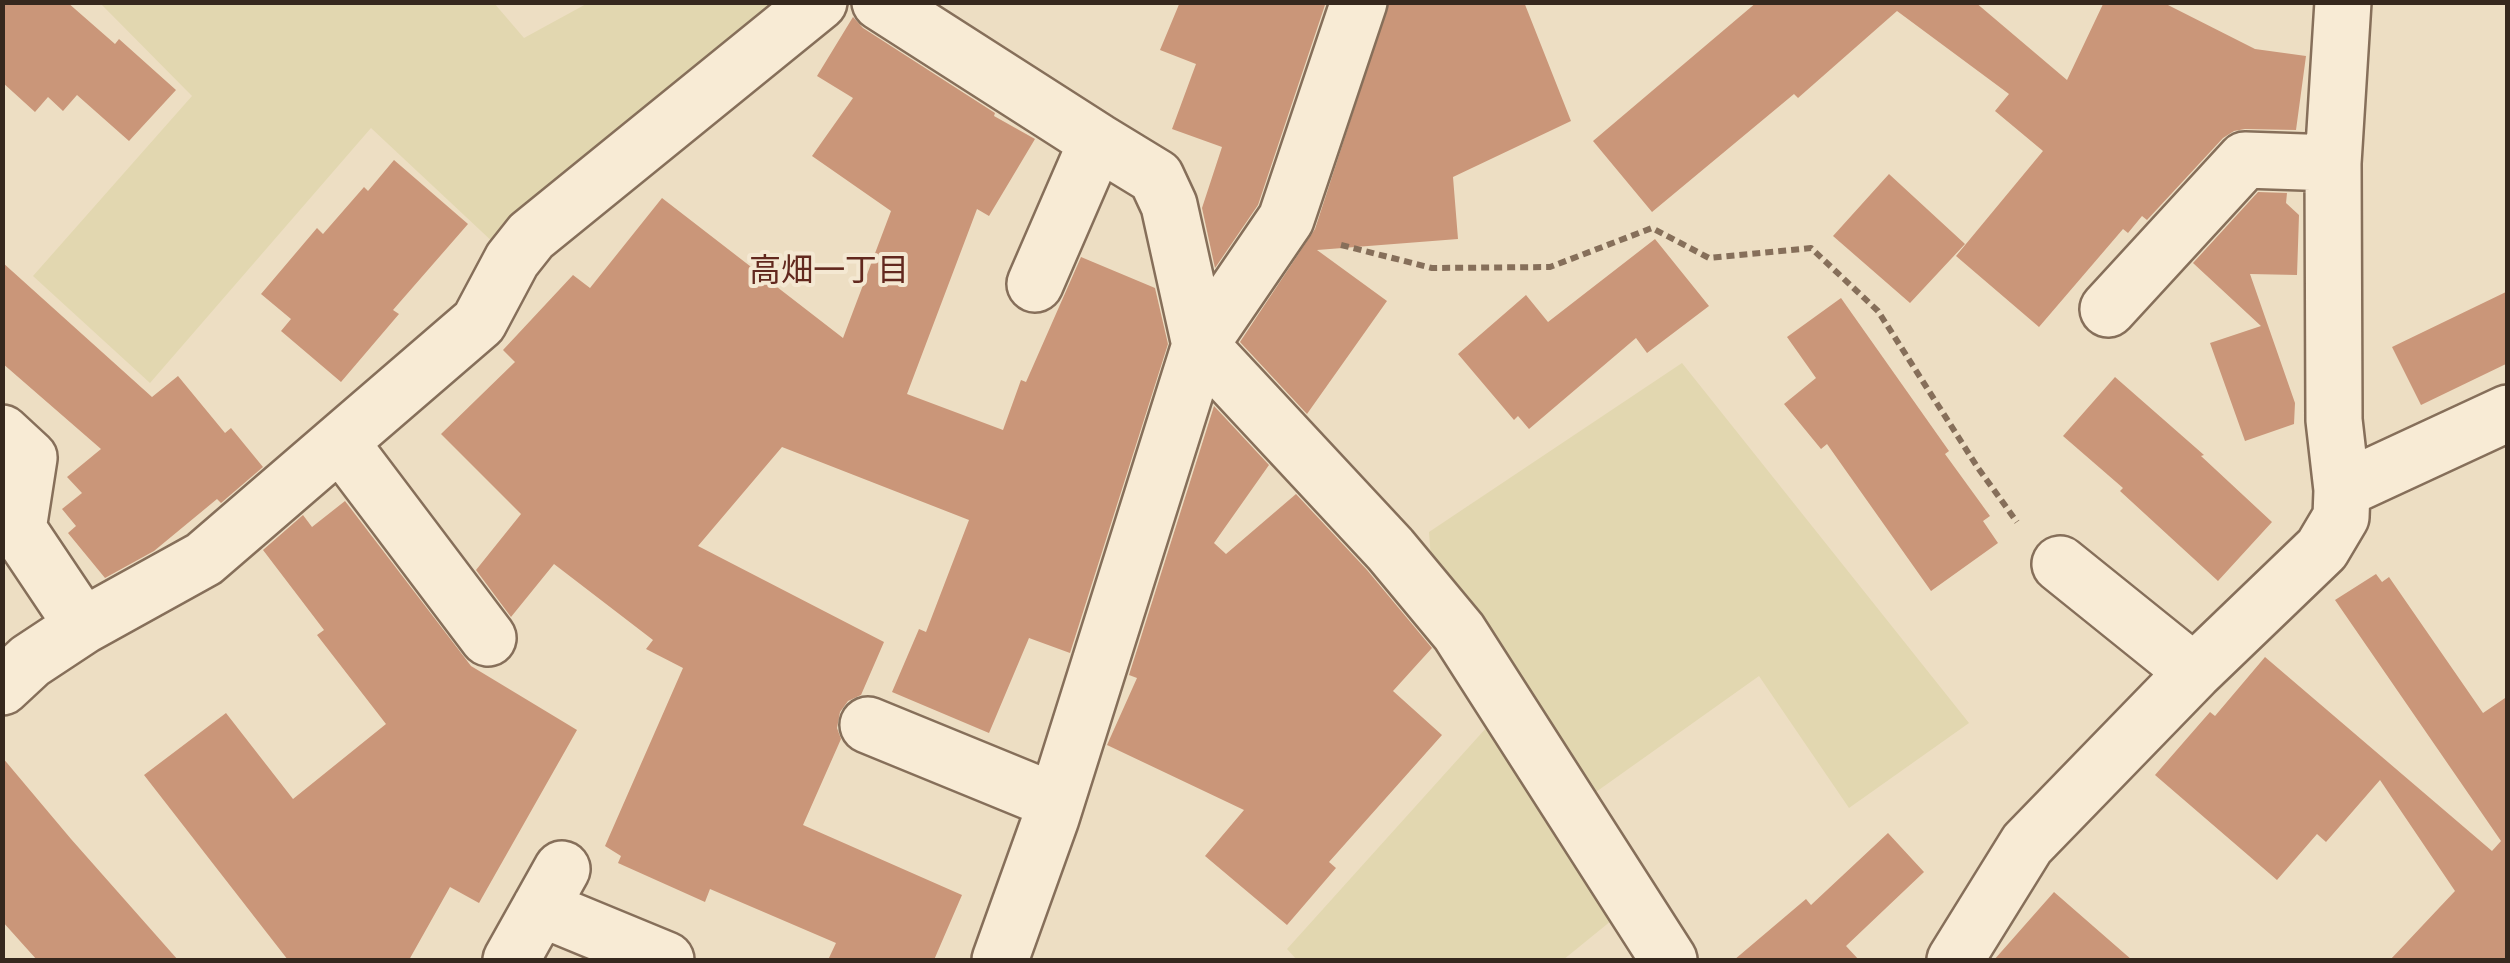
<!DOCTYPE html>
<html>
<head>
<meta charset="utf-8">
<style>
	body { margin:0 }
	#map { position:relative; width:2510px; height:963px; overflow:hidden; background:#eddec3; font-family:Spectral,serif }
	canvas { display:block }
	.frame { position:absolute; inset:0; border:5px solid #36281e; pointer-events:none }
</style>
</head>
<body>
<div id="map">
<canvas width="2510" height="963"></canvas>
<div class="frame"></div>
</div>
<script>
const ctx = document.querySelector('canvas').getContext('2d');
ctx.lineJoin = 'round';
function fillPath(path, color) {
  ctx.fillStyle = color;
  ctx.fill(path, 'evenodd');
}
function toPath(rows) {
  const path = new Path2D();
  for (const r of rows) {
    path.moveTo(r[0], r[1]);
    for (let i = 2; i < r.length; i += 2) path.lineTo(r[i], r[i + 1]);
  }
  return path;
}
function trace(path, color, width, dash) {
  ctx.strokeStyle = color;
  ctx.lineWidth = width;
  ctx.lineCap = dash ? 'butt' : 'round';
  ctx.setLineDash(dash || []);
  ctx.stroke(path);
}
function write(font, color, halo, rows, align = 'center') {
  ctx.font = font + ' Spectral,"Noto Sans JP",serif';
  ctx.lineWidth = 8;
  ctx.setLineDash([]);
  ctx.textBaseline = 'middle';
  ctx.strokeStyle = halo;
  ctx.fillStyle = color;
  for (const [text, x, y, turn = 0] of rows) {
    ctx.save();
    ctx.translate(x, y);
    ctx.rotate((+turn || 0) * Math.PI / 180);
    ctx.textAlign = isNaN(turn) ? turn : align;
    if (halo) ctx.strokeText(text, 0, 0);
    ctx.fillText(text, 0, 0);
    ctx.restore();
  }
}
const farmland = toPath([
	[100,3,494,3,524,38,588,3,819,3,512,260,371,128,150,383,33,276,192,96],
	[1682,363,1969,723,1849,808,1759,676,1572,809,1633,903,1563,960,1297,960,1287,949,1505,707,1434,599,1429,532]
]);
const building = toPath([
	[2,2,67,2,115,44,119,39,176,90,129,141,77,95,63,111,48,97,35,112,2,82],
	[1180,2,1326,2,1258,205,1215,268,1202,208,1222,147,1172,129,1196,64,1160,50],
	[1389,2,1524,2,1571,121,1453,177,1458,239,1317,250,1387,301,1307,414,1240,342,1315,229],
	[1757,2,1975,2,2067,80,2104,2,2162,2,2255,49,2306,56,2296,130,2245,129,2234,131,2223,138,2147,220,2142,216,2128,233,2123,229,2039,327,1956,256,2043,151,1995,111,2009,94,1897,11,1798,98,1794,94,1652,212,1593,141],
	[853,17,863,28,995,113,994,116,1035,139,989,216,977,209,907,394,1003,430,1021,380,1026,382,1081,257,1155,288,1168,344,1070,653,1029,638,989,733,892,692,919,629,926,632,969,520,782,447,698,546,884,642,861,695,848,701,840,712,837,728,841,739,803,825,962,895,934,960,828,960,836,943,710,889,705,902,618,863,621,856,605,846,683,668,646,649,653,640,554,564,511,617,476,570,521,514,441,434,515,362,503,350,573,275,590,288,662,198,843,338,891,211,812,156,853,98,817,76],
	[394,160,468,224,393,310,399,314,341,382,281,331,291,319,261,294,317,228,323,234,364,187,368,191],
	[1889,174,1965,244,1910,303,1833,236],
	[2258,192,2287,193,2286,203,2299,215,2297,275,2250,274,2295,403,2294,424,2245,441,2210,343,2261,326,2193,263],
	[1655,239,1709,306,1647,353,1636,338,1529,429,1518,416,1514,420,1458,354,1526,295,1548,322],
	[2,262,152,397,178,376,225,433,231,428,263,467,221,503,217,499,154,551,105,578,68,533,76,526,62,509,82,493,67,477,101,449,2,363],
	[2508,291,2508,363,2421,405,2392,347],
	[1841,298,1949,451,1945,454,1990,516,1983,521,1998,543,1931,591,1827,444,1821,449,1784,404,1816,378,1787,337],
	[2115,377,2204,455,2201,456,2272,522,2218,581,2120,491,2123,488,2063,436],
	[1214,406,1269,465,1214,543,1226,554,1296,494,1367,570,1432,648,1393,691,1442,735,1329,862,1336,868,1287,925,1205,856,1244,810,1107,745,1137,678,1129,675],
	[345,501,471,666,577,730,479,903,450,887,409,960,288,960,144,775,226,713,293,799,386,724,317,635,324,630,263,550,303,515,312,527],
	[2376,574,2382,582,2389,577,2483,713,2508,696,2508,960,2390,960,2455,891,2380,780,2326,842,2317,834,2277,880,2155,775,2210,712,2215,716,2265,657,2492,851,2501,841,2335,600],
	[2,757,71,839,178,960,37,960,2,921],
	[1888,833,1924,872,1846,946,1859,960,1734,960,1806,899,1811,905],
	[2054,892,2132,960,1994,960]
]);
const path = toPath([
	[1341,245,1432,268,1550,267,1652,228,1709,258,1811,248,1878,311,1978,468,2017,522]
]);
const minor = toPath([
	[880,2,1097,141,1035,284],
	[1097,141,1156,177,1169,205,1200,345,1390,549,1459,632,1669,960],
	[2108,309,2245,160,2333,163],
	[2,433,29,458,18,529,83,626],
	[340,442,488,638],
	[2342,490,2508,413],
	[2060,564,2194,672],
	[2,687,30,661,83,626,204,559,479,322,512,260,531,236,819,2],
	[868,725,1056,802],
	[540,908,666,960],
	[511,960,562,869],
	[1000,960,1051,818,1200,345,1286,219,1359,2],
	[1955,960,2027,844,2194,672,2322,549,2341,517,2342,490,2334,420,2333,163,2343,2]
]);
const neighbourhoodNames = [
	["高畑一丁目",829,275]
];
fillPath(farmland, '#e2d7b0');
fillPath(building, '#ca9679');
trace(minor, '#866f5a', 60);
trace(path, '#866f5a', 6, [8, 5]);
trace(minor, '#f8ebd5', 55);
write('32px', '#62281e', '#f4e8d2', neighbourhoodNames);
</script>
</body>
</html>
